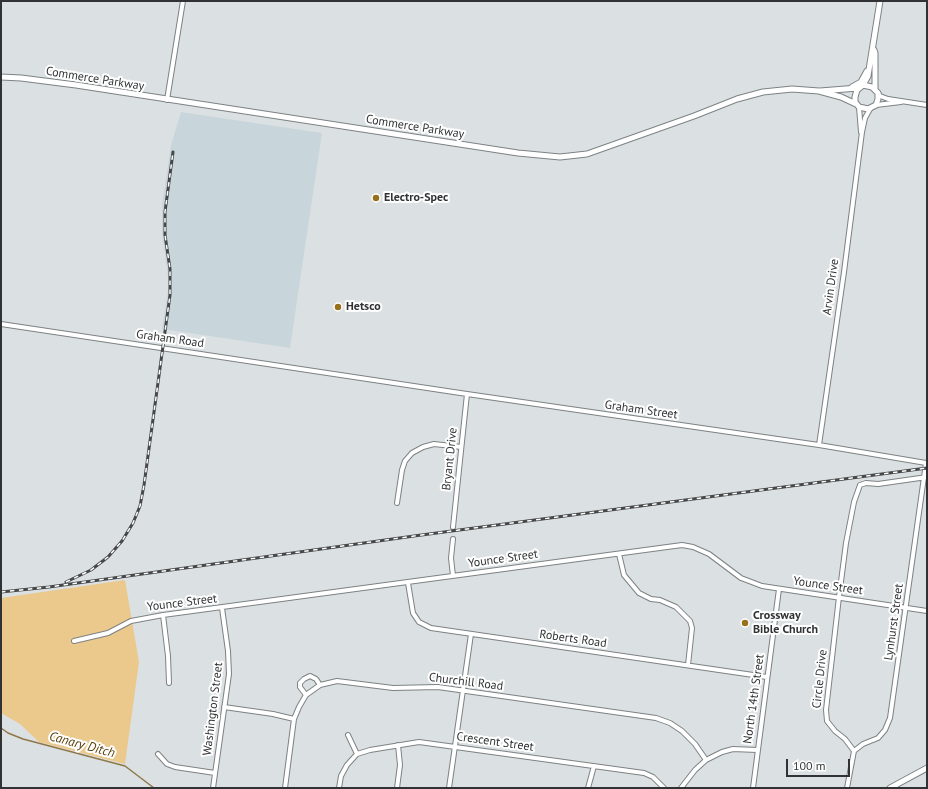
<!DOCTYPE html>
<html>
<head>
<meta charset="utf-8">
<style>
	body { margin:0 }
	#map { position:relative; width:928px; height:789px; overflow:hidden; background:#dbe1e3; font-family:"PT Sans",sans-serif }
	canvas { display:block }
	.frame { position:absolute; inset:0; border:2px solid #303233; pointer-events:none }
	.scale { position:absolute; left:786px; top:759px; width:64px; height:18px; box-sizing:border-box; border:2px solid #303233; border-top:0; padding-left:5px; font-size:12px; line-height:14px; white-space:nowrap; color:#303233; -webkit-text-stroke:3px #fff; paint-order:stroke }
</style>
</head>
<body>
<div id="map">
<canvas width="928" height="789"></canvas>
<div class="frame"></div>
<div class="scale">100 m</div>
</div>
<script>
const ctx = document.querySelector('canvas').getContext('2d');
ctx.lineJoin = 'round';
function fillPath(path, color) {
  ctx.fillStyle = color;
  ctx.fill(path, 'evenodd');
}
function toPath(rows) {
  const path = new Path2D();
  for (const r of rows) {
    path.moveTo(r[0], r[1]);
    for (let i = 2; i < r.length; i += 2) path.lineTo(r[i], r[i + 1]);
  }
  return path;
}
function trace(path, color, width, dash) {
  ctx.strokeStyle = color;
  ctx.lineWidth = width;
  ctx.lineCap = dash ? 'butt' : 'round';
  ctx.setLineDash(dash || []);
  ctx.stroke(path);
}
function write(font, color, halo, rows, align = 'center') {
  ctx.font = font + ' "PT Sans",sans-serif';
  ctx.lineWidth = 4;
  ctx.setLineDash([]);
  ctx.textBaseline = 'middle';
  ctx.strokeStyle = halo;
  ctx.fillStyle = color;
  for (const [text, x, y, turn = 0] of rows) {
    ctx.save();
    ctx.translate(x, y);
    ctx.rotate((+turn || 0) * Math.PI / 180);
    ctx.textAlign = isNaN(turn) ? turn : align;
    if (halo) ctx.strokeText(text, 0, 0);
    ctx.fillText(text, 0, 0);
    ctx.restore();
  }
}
const built = toPath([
	[181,112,322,133,290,348,162,329,169,284,162,233,162,205,171,145]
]);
const green = toPath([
	[125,580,139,662,125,764,39,742,20,724,1,713,1,598]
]);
const stream = toPath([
	[1,728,8,733,23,739,125,766,154,788]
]);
const minor = toPath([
	[878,93,880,96,888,99,927,105],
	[167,100,183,1],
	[876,105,901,102],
	[859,107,861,132],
	[1,324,467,394,819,445,926,463,890,718,885,730,878,738,863,744,854,751,847,788],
	[819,445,844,272,862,132,865,118,870,109],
	[397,503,402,470,405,461,412,453,423,447,434,444,461,447],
	[453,527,467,394],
	[619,554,624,575,639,593,651,599,660,600,676,607,690,621,692,628,688,665],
	[453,576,451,558,453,539],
	[408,583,413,613,419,622,431,628,767,677],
	[163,615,168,656,169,683],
	[74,641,108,633,131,621,163,615,682,545,693,547,709,554,741,578,762,586,927,611],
	[306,695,300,687,300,683,304,679,310,676,316,679,320,685],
	[224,707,273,714,294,719],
	[348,735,357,754],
	[854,751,845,739,835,731,827,721,826,710,839,597,846,543,854,502,860,485,866,483,878,484,927,477],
	[158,754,167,764,175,767,215,773],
	[213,788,229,674,228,651,222,608],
	[285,788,294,719,299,707,306,695,320,685,337,681,393,688,438,687,656,718,670,723,682,731,695,744,706,760],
	[339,788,341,776,347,765,357,754,370,750,419,742,644,773,653,777,664,788],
	[397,788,400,765,398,745],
	[449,788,471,634],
	[588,788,594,766],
	[681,788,695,770,706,760,722,752,733,749,757,750],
	[753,788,779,589]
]);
const tertiary = toPath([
	[874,50,875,53,875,89],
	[1,77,21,78,76,85,518,153,560,157,587,154,694,116,737,99,763,92,792,89,819,91,841,97,856,104],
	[863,85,872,87,878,93,878,99,876,105,868,109,859,107,855,102,855,97,857,90,863,85,868,76,880,1],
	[852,87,861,82,867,71],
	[820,91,858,88],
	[890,788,927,768]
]);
const rail = toPath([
	[66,582,91,570,108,557,122,541,133,523,140,506,144,485,170,295,170,269,165,235,165,212,173,152],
	[1,592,49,587,414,536,927,468]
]);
const markers = [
	[376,198,4,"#97701b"],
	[338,307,4,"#97701b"],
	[745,623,4,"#97701b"]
];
const streetNames = [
	["Commerce Parkway",95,79,9],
	["Commerce Parkway",415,127,9],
	["Arvin Drive",831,287,-82],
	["Graham Road",170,339,8],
	["Graham Street",641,410,8],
	["Bryant Drive",450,459,-84],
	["Younce Street",503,559,-8],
	["Younce Street",828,586,8],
	["Younce Street",182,603,-7],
	["Lynhurst Street",894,622,-82],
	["Roberts Road",573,639,8],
	["Circle Drive",820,679,-84],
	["Churchill Road",466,682,7],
	["North 14th Street",754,699,-82],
	["Washington Street",213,709,-83],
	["Crescent Street",495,742,8]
];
const poiNames = [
	["Electro-Spec",384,198],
	["Hetsco",346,307],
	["Crossway",753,616],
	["Bible Church",753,630]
];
const waterNames = [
	["Canary Ditch",82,745,15]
];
fillPath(built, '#c8d6dc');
fillPath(green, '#ebc88c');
trace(stream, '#907748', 1.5);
trace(minor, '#7d8284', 6);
trace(tertiary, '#7d8284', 7);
trace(minor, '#fff', 4);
trace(tertiary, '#fff', 5);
trace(rail, '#454748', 3);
trace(rail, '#fff', 1.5, [4.5]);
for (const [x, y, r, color] of markers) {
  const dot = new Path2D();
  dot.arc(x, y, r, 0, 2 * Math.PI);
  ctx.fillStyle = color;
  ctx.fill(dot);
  trace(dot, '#fff', 1.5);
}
write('12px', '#303233', '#fff', streetNames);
write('bold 12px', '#303233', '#fff', poiNames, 'left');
write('italic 13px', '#5b420b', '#fff', waterNames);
</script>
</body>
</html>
